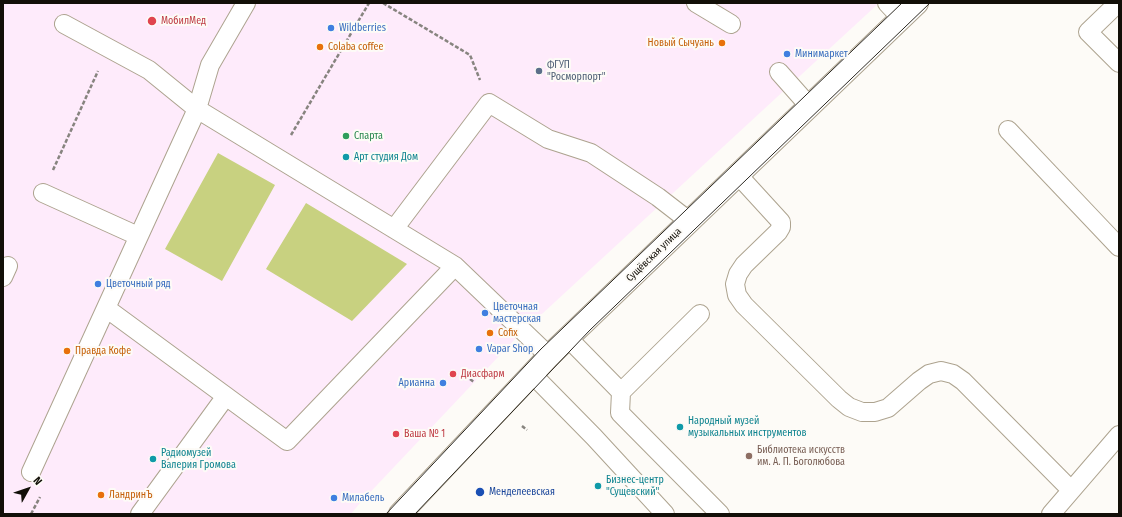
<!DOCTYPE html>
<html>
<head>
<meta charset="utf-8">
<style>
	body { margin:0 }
	#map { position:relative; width:1122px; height:517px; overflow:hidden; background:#fdfbf7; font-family:"Fira Sans Condensed",sans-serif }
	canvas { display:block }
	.frame { position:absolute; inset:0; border:4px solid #120f08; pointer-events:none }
	.north { position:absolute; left:8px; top:469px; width:40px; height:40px; -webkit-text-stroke:3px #fdfbf7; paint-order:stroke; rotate:50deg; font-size:11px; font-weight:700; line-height:16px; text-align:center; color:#120f08 }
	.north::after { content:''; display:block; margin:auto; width:14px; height:18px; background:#120f08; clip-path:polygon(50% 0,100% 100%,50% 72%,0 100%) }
</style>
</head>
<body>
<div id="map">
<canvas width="1122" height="517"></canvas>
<div class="frame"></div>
<div class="north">N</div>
</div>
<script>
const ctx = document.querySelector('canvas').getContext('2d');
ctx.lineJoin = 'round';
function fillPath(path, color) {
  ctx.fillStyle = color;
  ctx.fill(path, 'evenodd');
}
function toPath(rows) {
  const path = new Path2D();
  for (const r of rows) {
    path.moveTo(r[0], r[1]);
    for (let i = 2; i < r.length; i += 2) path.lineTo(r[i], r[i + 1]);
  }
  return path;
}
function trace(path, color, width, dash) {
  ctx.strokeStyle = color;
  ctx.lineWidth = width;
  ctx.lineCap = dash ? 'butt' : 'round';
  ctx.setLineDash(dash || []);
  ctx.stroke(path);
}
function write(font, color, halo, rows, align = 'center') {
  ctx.font = font + ' "Fira Sans Condensed",sans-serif';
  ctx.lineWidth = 4;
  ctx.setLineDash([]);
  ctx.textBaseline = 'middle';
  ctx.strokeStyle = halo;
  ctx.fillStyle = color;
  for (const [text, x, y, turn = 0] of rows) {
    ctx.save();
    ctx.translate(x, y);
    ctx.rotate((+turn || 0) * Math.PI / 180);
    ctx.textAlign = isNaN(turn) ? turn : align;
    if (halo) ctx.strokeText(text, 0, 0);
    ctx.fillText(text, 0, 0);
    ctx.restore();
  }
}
const commercial = toPath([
	[3,3,879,3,517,337,360,503,351,514,3,514]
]);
const green = toPath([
	[218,153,275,185,222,281,165,249],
	[306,203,407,264,352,321,266,269]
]);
const path = toPath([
	[383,3,470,55,480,80],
	[291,135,369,3],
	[53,170,98,71],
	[470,379,474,382],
	[522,426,527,430],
	[31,514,40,497]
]);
const lane = toPath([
	[696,3,731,24],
	[887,3,901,18],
	[1118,3,1088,32,1119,63],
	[64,24,149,70,197,109,455,266,549,356],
	[779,72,810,107],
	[1008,130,1119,247],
	[738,175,781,222,781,227,778,232,744,265,738,274,735,284,737,295,744,305,839,399,849,407,862,412,875,412,888,408,919,381,929,374,941,371,953,374,963,381,1071,490],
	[43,193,138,236],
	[394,229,489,103,548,139,591,153,658,197,689,221],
	[3,277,8,266],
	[106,308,287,441,455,266],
	[568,338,621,392,620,413,720,514],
	[532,374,594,437,665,514],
	[621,392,700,314],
	[31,472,197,109,210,65,246,3],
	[140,514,226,396],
	[1051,514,1119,435]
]);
const secondary = toPath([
	[400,514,549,356,917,3]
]);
const tram = toPath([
	[386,514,541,349,902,3],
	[415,514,590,330,930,3]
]);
const markers = [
	[152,21,5,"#e0444e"],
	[331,28,4,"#3f7fe0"],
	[722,43,4,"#e8710a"],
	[320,47,4,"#e8710a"],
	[787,54,4,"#3f7fe0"],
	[539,71,4,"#5c6f8a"],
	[346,136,4,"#2e9e5b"],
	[346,157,4,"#0f9aa8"],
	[98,284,4,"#3f7fe0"],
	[485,313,4,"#3f7fe0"],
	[490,333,4,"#e8710a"],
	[479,349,4,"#3f7fe0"],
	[67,351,4,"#e8710a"],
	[453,374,4,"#e0444e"],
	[443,383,4,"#3f7fe0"],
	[680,427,4,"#0f9aa8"],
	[396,434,4,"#e0444e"],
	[749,456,4,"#8d6e63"],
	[153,459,4,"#0f9aa8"],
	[598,486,4,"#0f9aa8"],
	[480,492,5,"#1a4fb4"],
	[101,495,4,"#e8710a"],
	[334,498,4,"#3f7fe0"]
];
const healthNames = [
	["МобилМед",161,21],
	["Диасфарм",461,374],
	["Ваша № 1",404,434]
];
const shopNames = [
	["Wildberries",339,28],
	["Минимаркет",795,54],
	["Цветочный ряд",106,284],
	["Цветочная",493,307],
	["мастерская",493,319],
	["Vapar Shop",487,349],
	["Арианна",435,383,"right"],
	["Милабель",342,498]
];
const foodNames = [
	["Новый Сычуань",714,43,"right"],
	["Colaba coffee",328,47],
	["Cofix",498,333],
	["Правда Кофе",75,351],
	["ЛандринЪ",109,495]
];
const serviceNames = [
	["ФГУП",547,65],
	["\"Росморпорт\"",547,77]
];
const leisureNames = [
	["Спарта",354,136]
];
const cultureNames = [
	["Арт студия Дом",354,157],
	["Народный музей",688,421],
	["музыкальных инструментов",688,433],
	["Радиомузей",161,453],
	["Валерия Громова",161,465],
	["Бизнес-центр",606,480],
	["\"Сущевский\"",606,492]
];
const streetNames = [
	["Сущёвская улица",654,255,-44]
];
const educationNames = [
	["Библиотека искусств",757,450],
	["им. А. П. Боголюбова",757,462]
];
const transitNames = [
	["Менделеевская",489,492]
];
fillPath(commercial, '#feebfb');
fillPath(green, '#c8d180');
trace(lane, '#ada38f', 20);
trace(secondary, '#ada38f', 24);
trace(path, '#87847f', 2.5, [4, 2]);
trace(lane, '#fff', 18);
trace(secondary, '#fff', 22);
trace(tram, '#2c2922', 1);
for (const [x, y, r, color] of markers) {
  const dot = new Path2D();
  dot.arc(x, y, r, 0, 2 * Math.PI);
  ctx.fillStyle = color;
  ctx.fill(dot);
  trace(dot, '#fdfbf7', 1.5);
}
write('10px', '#be3a42', '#fdfbf7', healthNames, 'left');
write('10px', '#366cbe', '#fdfbf7', shopNames, 'left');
write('10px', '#c56008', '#fdfbf7', foodNames, 'left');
write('10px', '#4e5e75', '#fdfbf7', serviceNames, 'left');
write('10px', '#27864d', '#fdfbf7', leisureNames, 'left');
write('10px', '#0d838f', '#fdfbf7', cultureNames, 'left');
write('10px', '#120f08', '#fdfbf7', streetNames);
write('10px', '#785e54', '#fdfbf7', educationNames, 'left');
write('10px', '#164399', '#fdfbf7', transitNames, 'left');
</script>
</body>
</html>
